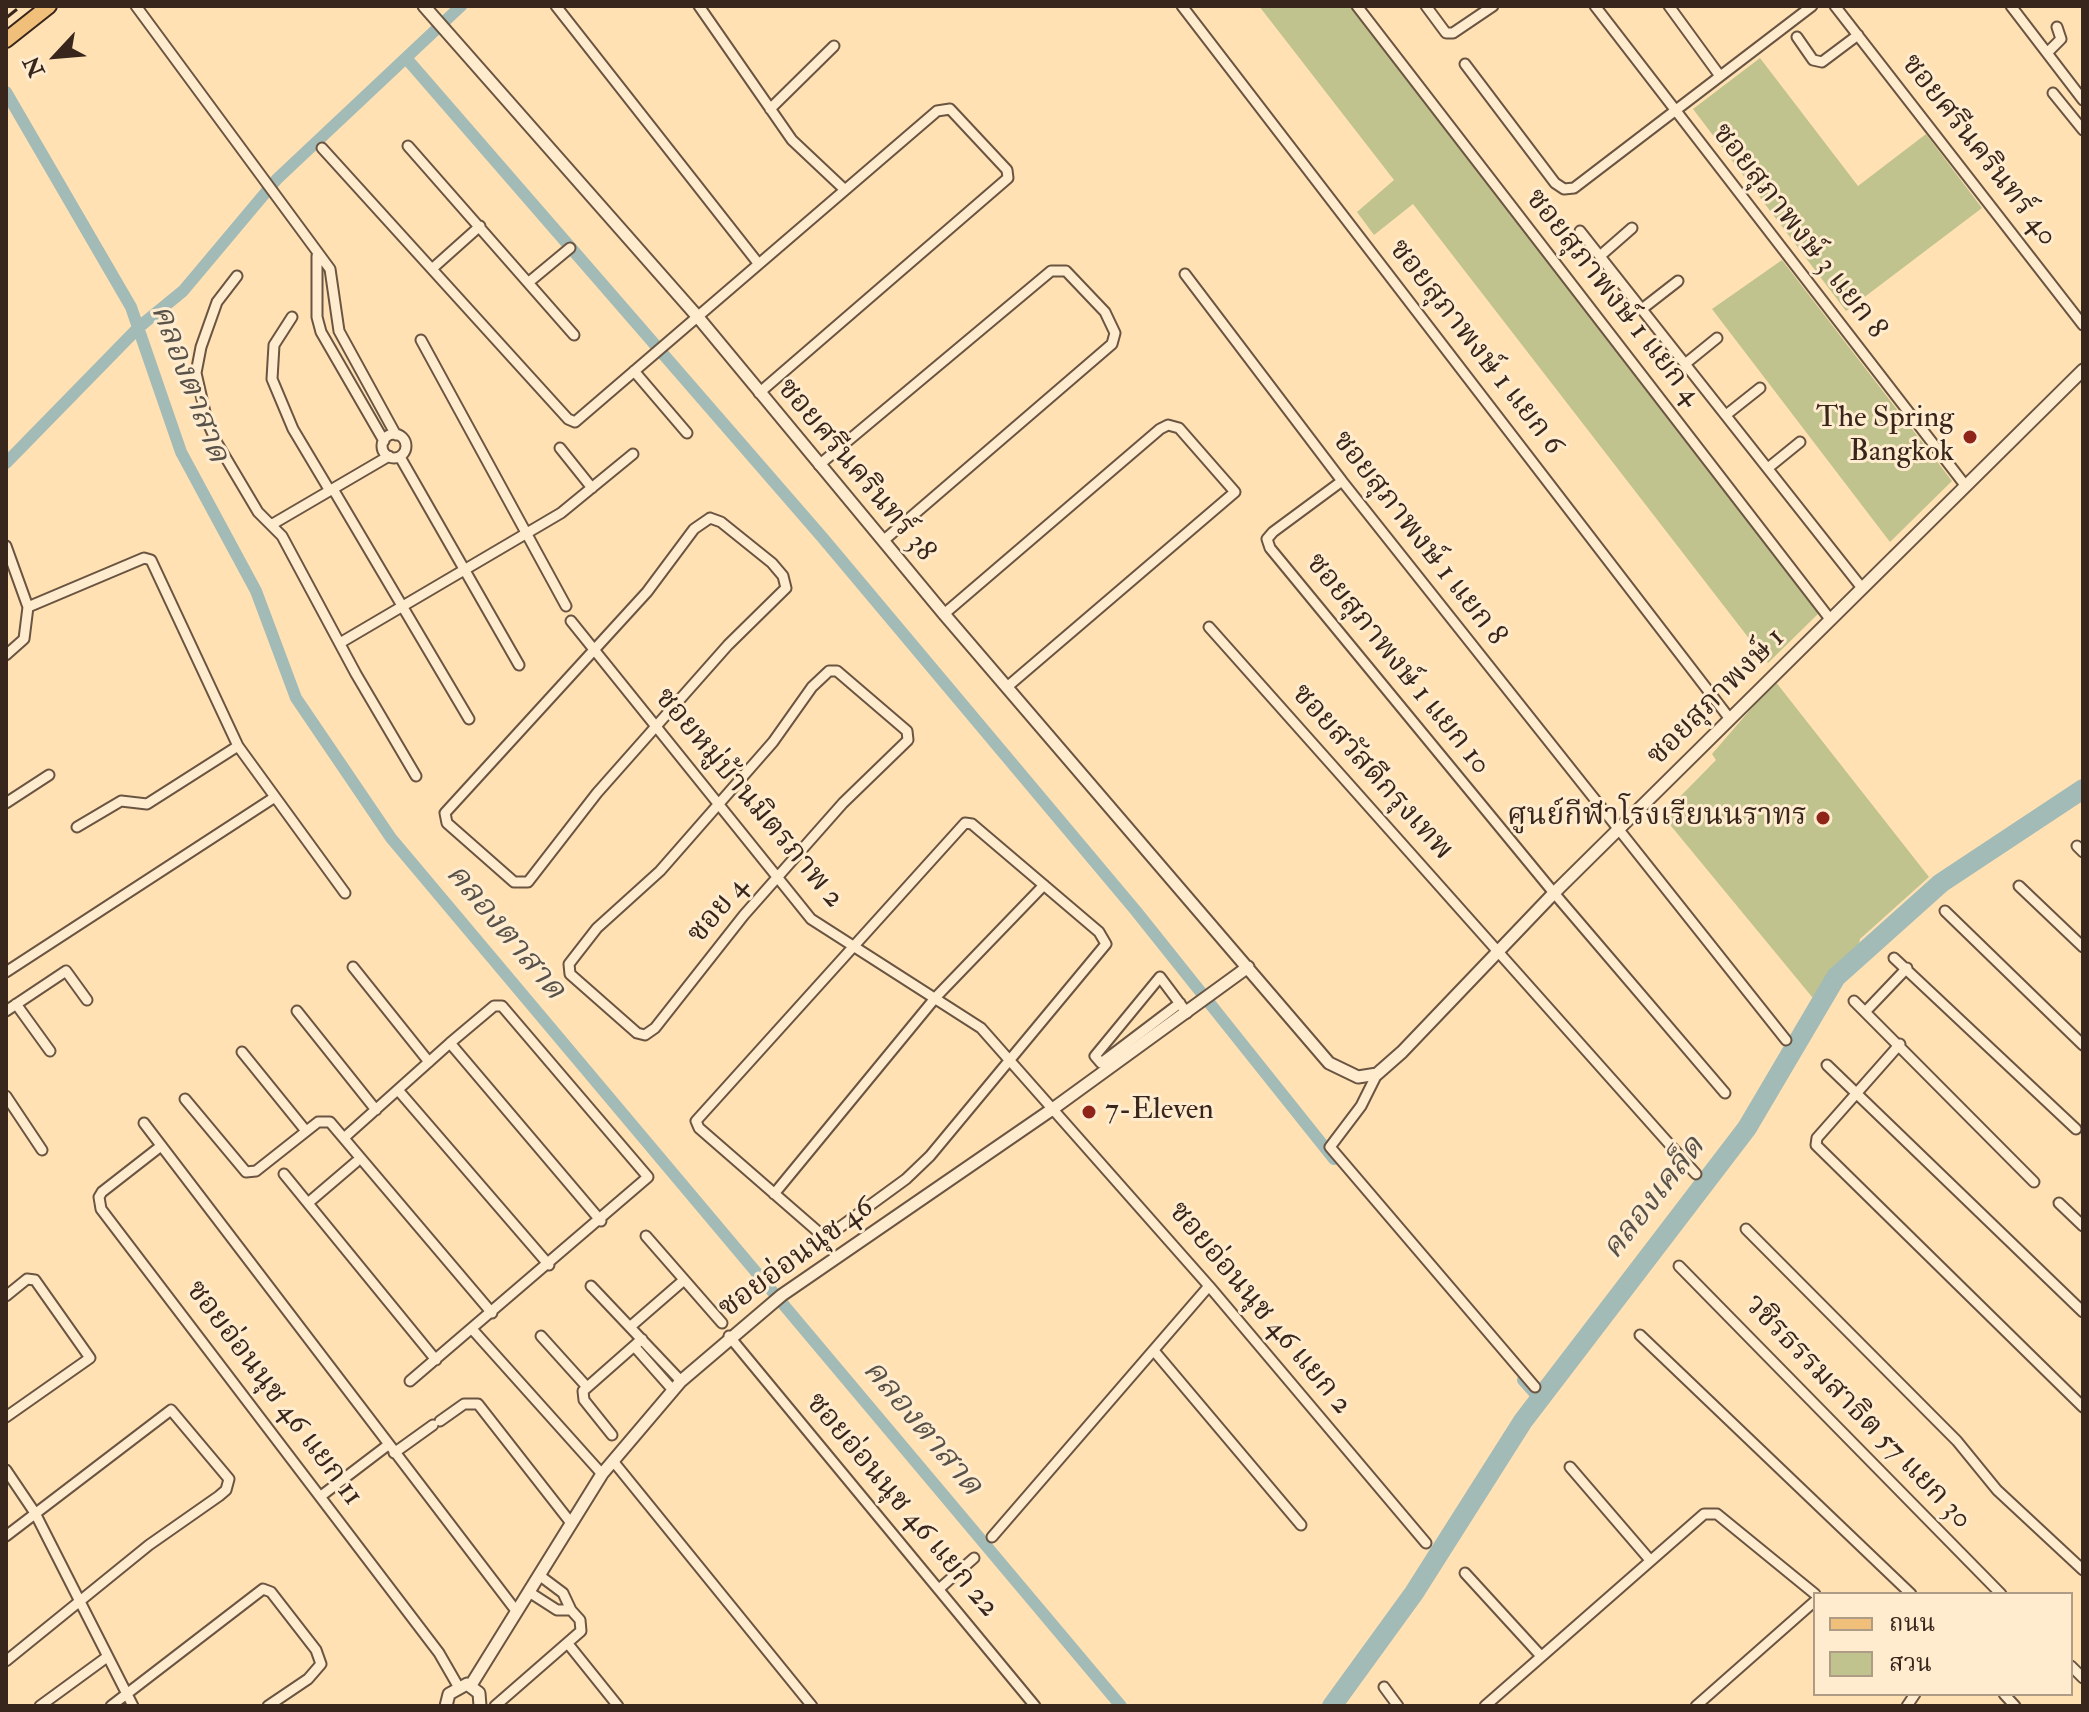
<!DOCTYPE html>
<html>
<head>
<meta charset="utf-8">
<style>
	body { margin:0 }
	#map { position:relative; width:2089px; height:1712px; overflow:hidden; background:#ffe1b4; font-family:"IM FELL Double Pica","Noto Serif Thai",serif }
	canvas { display:block }
	.frame { position:absolute; inset:0; border:8px solid #38251c; pointer-events:none }
	.legend { position:absolute; left:1813px; top:1592px; width:260px; height:104px; box-sizing:border-box; background:#ffecce; border:2px solid #af9c87; margin:0; padding:10px 14px; list-style:none; font-size:24px; color:#38251c }
	.legend li { display:flex; align-items:center; gap:16px; height:40px }
	.legend b { width:40px; border:2px solid #af9c87 }
	.north { position:absolute; left:16px; top:16px; width:80px; height:80px; -webkit-text-stroke:6px #ffecce; paint-order:stroke; rotate:244deg; font-size:22px; font-weight:700; line-height:32px; text-align:center; color:#38251c }
	.north::after { content:''; display:block; margin:auto; width:28px; height:36px; background:#38251c; clip-path:polygon(50% 0,100% 100%,50% 72%,0 100%) }
</style>
</head>
<body>
<div id="map">
<canvas width="2089" height="1712"></canvas>
<div class="frame"></div>
<ul class="legend">
<li><b style="height:10px;background:#f0c07a"></b>ถนน</li>
<li><b style="height:22px;background:#c0c38d"></b>สวน</li>
</ul>
<div class="north">N</div>
</div>
<script>
const ctx = document.querySelector('canvas').getContext('2d');
ctx.lineJoin = 'round';
function fillPath(path, color) {
  ctx.fillStyle = color;
  ctx.fill(path, 'evenodd');
}
function toPath(rows) {
  const path = new Path2D();
  for (const r of rows) {
    if (r.length === 3) {
      path.moveTo(r[0] + r[2], r[1]);
      path.arc(r[0], r[1], r[2], 0, 2 * Math.PI);
      continue;
    }
    path.moveTo(r[0], r[1]);
    for (let i = 2; i < r.length; i += 2) path.lineTo(r[i], r[i + 1]);
  }
  return path;
}
function trace(path, color, width, dash) {
  ctx.strokeStyle = color;
  ctx.lineWidth = width;
  ctx.lineCap = dash ? 'butt' : 'round';
  ctx.setLineDash(dash || []);
  ctx.stroke(path);
}
function write(font, color, halo, rows, align = 'center') {
  ctx.font = font + ' "IM FELL Double Pica","Noto Serif Thai",serif';
  ctx.lineWidth = 6;
  ctx.setLineDash([]);
  ctx.textBaseline = 'middle';
  ctx.strokeStyle = halo;
  ctx.fillStyle = color;
  for (const [text, x, y, turn = 0] of rows) {
    ctx.save();
    ctx.translate(x, y);
    ctx.rotate((+turn || 0) * Math.PI / 180);
    ctx.textAlign = isNaN(turn) ? turn : align;
    if (halo) ctx.strokeText(text, 0, 0);
    ctx.fillText(text, 0, 0);
    ctx.restore();
  }
}
const green = toPath([
	[1259,6,1352,6,1819,613,1768,663,1413,204,1374,235,1357,212,1394,180],
	[1760,58,1858,186,1926,134,1982,208,1846,311,1693,109],
	[1782,260,1952,481,1890,542,1712,309],
	[1775,681,1929,877,1860,939,1857,954,1832,976,1817,1003,1662,815,1716,760,1712,754]
]);
const canal = toPath([
	[406,58,822,537,1136,911,1334,1159],
	[6,92,131,307,181,452,256,591,296,698,391,838,1121,1706],
	[6,463,139,327,183,291,277,179,461,6],
	[1523,1380,1540,1399]
]);
const river = toPath([
	[1332,1706,1414,1593,1523,1421,1747,1128,1836,977,1941,883,2083,789]
]);
const minor = toPath([
	[136,6,330,269,339,331,396,435],
	[556,6,758,263],
	[699,6,792,140,844,189],
	[1182,6,1730,719],
	[1357,6,1830,619],
	[1426,6,1446,33,1453,33,1493,6],
	[1595,6,1965,485],
	[1669,6,1720,76],
	[1835,6,2083,325],
	[2011,6,2083,100],
	[1797,37,1813,60,1822,62,1858,35],
	[2047,53,2061,39,2057,27],
	[1465,64,1555,183,1564,189,1574,188,1812,6],
	[2053,93,2083,130],
	[770,109,834,46],
	[408,146,574,335],
	[322,148,568,419,575,422,937,111,950,109,1007,170,1008,178,759,393],
	[1580,231,1862,588],
	[317,256,317,317,321,332,384,441],
	[1600,256,1632,228],
	[433,268,480,226],
	[1185,274,1342,481,1786,1040],
	[237,276,217,302,201,347,196,373,207,421,217,443,258,512,282,536,356,674,416,776],
	[529,282,570,248],
	[1642,309,1678,281],
	[292,317,274,345,272,379,293,429,330,491],
	[421,340,566,606],
	[1685,364,1717,338],
	[634,371,687,433],
	[1726,415,1760,388],
	[394,446,12],
	[560,448,592,488],
	[400,457,519,665],
	[819,465,1051,271,1066,271,1105,312,1115,333,1112,344,883,541],
	[1768,468,1800,442],
	[1342,481,1273,532,1267,539,1270,548,1554,893,1725,1093],
	[333,489,469,719],
	[710,518,721,522,772,563,783,576,786,588,728,645,597,793,528,882,514,882,447,823,445,813,647,592,694,529,710,518],
	[271,525,389,456],
	[6,546,28,607,24,639,6,655],
	[28,607,144,558,151,560,238,746,345,893],
	[944,614,1160,429,1168,425,1179,428,1235,492,1007,687],
	[571,621,811,919,981,1028,1209,1286,1426,1543],
	[1209,627,1696,1174],
	[340,643,561,513,633,454],
	[829,671,837,671,907,731,908,740,843,803,744,915,655,1028,645,1035,637,1033,570,974,569,964,597,928,660,871,773,742,812,687,829,671],
	[6,803,49,775],
	[965,823,972,824,1099,932,1106,944,930,1156,906,1179,832,1233,823,1236,699,1128,696,1121,965,823],
	[77,827,121,801,147,804,238,746],
	[2077,846,2083,852],
	[2019,886,2083,947],
	[1945,911,2083,1045],
	[1894,958,2076,1129],
	[353,967,429,1062],
	[6,972,275,797],
	[1854,1001,2034,1182],
	[1180,1003,1101,1063,1095,1056,1160,977,1187,1013],
	[16,1004,50,1051],
	[6,1011,66,971,87,1000],
	[297,1011,376,1110],
	[1866,1011,1907,968],
	[450,1043,601,1221],
	[1900,1044,1817,1138,1816,1145,2083,1407],
	[242,1052,306,1131],
	[1827,1065,2083,1312],
	[1377,1074,1361,1106,1330,1147,1535,1387],
	[398,1090,549,1265],
	[6,1096,42,1150],
	[185,1099,246,1172,256,1171,318,1122,330,1122,492,1313],
	[144,1123,517,1612],
	[345,1137,450,1043,494,1006,502,1006,648,1177,410,1381],
	[161,1146,102,1192,99,1197,101,1209,439,1653,458,1686],
	[284,1174,436,1360],
	[774,1194,936,997,1044,885],
	[308,1203,356,1162],
	[2059,1203,2083,1226],
	[1746,1229,1957,1441,1997,1490,2083,1570],
	[646,1236,722,1323],
	[1679,1266,2001,1594],
	[591,1286,681,1381],
	[6,1296,27,1279,35,1280,90,1358,6,1417],
	[631,1326,684,1280],
	[472,1329,602,1474],
	[1640,1335,1911,1594],
	[541,1336,587,1387],
	[729,1336,1035,1706],
	[634,1346,672,1389],
	[1155,1352,1301,1525],
	[440,1421,464,1404,478,1404,571,1523],
	[612,1435,584,1400,583,1391,642,1339],
	[394,1453,433,1425],
	[613,1461,812,1706],
	[1570,1467,1650,1560],
	[6,1470,35,1513,133,1706],
	[321,1496,388,1445],
	[6,1536,171,1410,229,1479,226,1490,219,1496,149,1545,6,1661],
	[992,1537,1209,1286],
	[1465,1573,1541,1656],
	[939,1589,974,1558],
	[529,1592,557,1610,571,1610,563,1593,539,1575],
	[569,1645,618,1706],
	[2071,1666,2083,1678],
	[1384,1687,1398,1706],
	[2004,1694,2015,1706],
	[40,1706,107,1657],
	[111,1706,263,1589,271,1592,316,1650,321,1664,308,1679,268,1706],
	[495,1706,581,1631,580,1620,571,1610],
	[1485,1706,1704,1514,1717,1514,1815,1594],
	[1696,1706,1815,1601],
	[1907,1706,1915,1694]
]);
const tertiary = toPath([
	[424,6,697,316,944,614,1329,1063,1358,1077,1377,1074,1402,1052,1554,893,2083,370],
	[471,1685,602,1474,681,1381,782,1295,1054,1108,1248,967],
	[446,1706,449,1694,467,1684,479,1693,480,1706]
]);
const primary = toPath([
	[6,40,49,6]
]);
const rail = toPath([
	[6,18,21,6]
]);
const markers = [
	[1970,437,8,"#8f2418"],
	[1823,818,8,"#8f2418"],
	[1089,1112,8,"#8f2418"]
];
const streetNames = [
	["ซอยศรีนครินทร์ 40",1978,151,52],
	["ซอยสุภาพงษ์ 3 แยก 8",1798,232,52],
	["ซอยสุภาพงษ์ 1 แยก 4",1612,298,52],
	["ซอยสุภาพงษ์ 1 แยก 6",1475,348,52],
	["ซอยศรีนครินทร์ 38",855,471,50],
	["ซอยสุภาพงษ์ 1 แยก 8",1418,539,52],
	["ซอยสุภาพงษ์ 1 แยก 10",1397,665,51],
	["ซอยสุภาพงษ์ 1",1717,698,-45],
	["ซอยสวัสดีกรุงเทพ",1371,773,48],
	["ซอยหมู่บ้านมิตรภาพ 2",748,799,50],
	["ซอย 4",719,911,-50],
	["ซอยอ่อนนุช 46",797,1259,-36],
	["ซอยอ่อนนุช 46 แยก 2",1259,1309,50],
	["ซอยอ่อนนุช 46 แยก 11",273,1394,53],
	["วชิรธรรมสาธิต 57 แยก 30",1857,1413,46],
	["ซอยอ่อนนุช 46 แยก 22",901,1506,50]
];
const poiNames = [
	["The Spring",1954,420],
	["Bangkok",1954,454],
	["ศูนย์กีฬาโรงเรียนนราทร",1807,818],
	["7-Eleven",1105,1112,"left"]
];
const waterNames = [
	["คลองตาสาด",188,384,69],
	["คลองตาสาด",504,933,50],
	["คลองเคล็ด",1655,1199,-52],
	["คลองตาสาด",921,1429,50]
];
fillPath(green, '#c0c38d');
trace(canal, '#a3bbb6', 12);
trace(river, '#a3bbb6', 20);
trace(minor, '#6a5442', 13);
trace(tertiary, '#6a5442', 15);
trace(primary, '#38251c', 18);
trace(minor, '#ffecce', 9);
trace(tertiary, '#ffecce', 11);
trace(primary, '#f0c07a', 14);
trace(rail, '#38251c', 3, [14, 14]);
for (const [x, y, r, color] of markers) {
  const dot = new Path2D();
  dot.arc(x, y, r, 0, 2 * Math.PI);
  ctx.fillStyle = color;
  ctx.fill(dot);
  trace(dot, '#ffecce', 3);
}
write('30px', '#38251c', '#ffecce', streetNames);
write('30px', '#38251c', '#ffecce', poiNames, 'right');
write('italic 32px', '#58524a', '#ffecce', waterNames);
</script>
</body>
</html>
